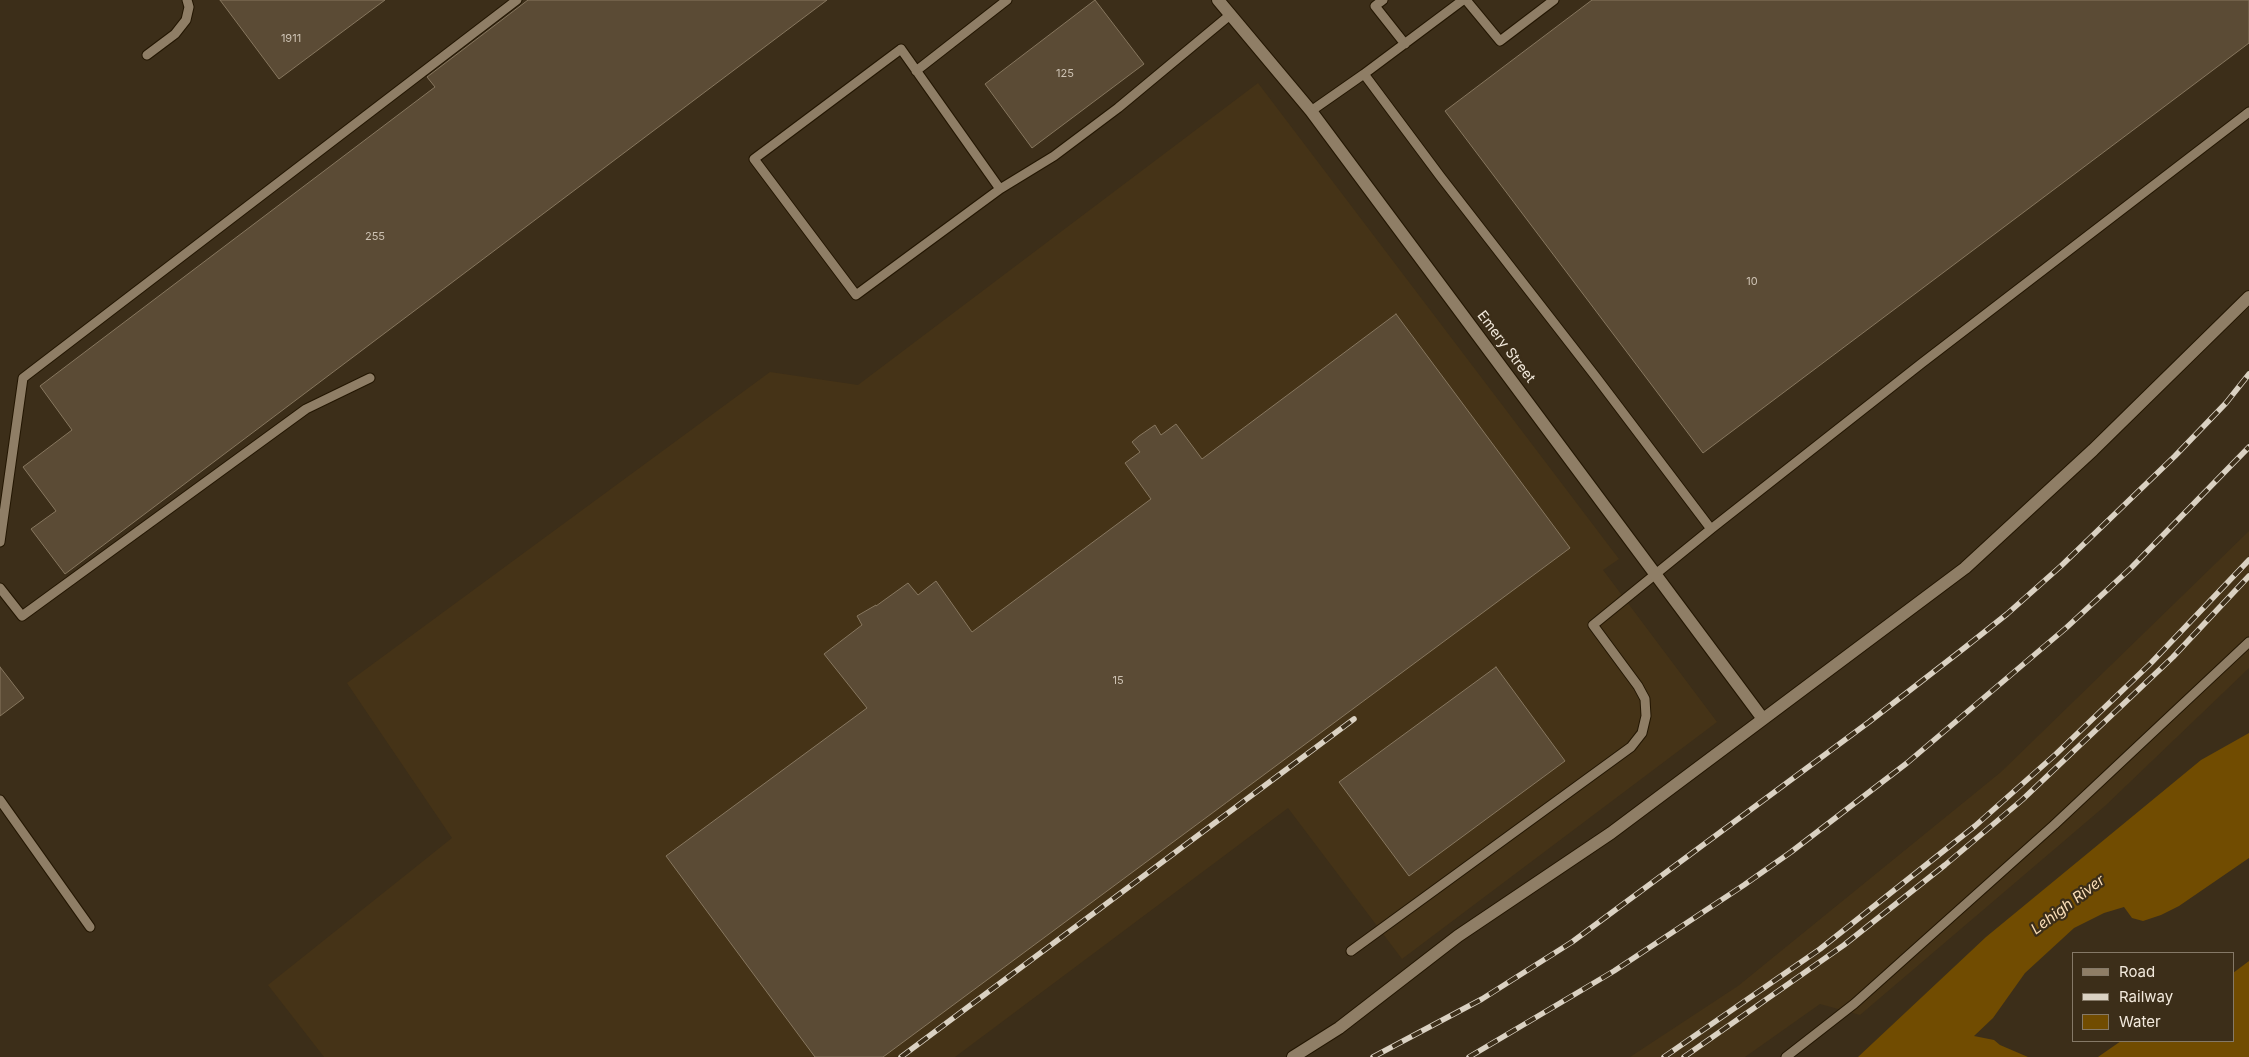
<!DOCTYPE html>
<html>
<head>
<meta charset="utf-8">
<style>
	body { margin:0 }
	#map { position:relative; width:2249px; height:1057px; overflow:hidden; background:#3c2e19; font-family:Inter,sans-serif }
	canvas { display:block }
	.legend { position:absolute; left:2072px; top:952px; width:162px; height:90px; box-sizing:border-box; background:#3c2e19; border:1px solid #857967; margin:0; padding:6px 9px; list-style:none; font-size:15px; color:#f3eadd }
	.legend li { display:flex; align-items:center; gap:10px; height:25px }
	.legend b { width:25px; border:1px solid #857967 }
</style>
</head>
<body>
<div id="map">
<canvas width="2249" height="1057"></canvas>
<ul class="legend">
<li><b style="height:6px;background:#8f7e66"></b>Road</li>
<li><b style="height:6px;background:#dad1c2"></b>Railway</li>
<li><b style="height:14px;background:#714c01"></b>Water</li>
</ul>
</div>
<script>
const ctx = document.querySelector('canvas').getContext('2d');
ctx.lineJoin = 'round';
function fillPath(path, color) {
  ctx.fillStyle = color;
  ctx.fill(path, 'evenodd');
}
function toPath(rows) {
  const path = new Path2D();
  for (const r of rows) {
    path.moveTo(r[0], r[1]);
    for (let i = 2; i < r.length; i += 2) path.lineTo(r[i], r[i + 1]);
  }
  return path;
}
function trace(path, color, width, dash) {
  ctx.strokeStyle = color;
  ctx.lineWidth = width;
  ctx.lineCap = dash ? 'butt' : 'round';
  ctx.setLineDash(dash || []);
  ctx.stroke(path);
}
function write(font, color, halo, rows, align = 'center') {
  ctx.font = font + ' Inter,sans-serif';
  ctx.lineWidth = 4.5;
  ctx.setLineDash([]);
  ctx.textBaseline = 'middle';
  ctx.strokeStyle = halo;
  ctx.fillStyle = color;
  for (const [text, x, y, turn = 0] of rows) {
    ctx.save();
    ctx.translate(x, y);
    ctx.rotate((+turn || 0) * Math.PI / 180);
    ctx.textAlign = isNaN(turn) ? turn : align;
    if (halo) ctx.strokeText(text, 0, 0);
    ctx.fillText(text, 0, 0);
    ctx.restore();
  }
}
const built = toPath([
	[1258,83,1619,559,1603,570,1717,722,1402,959,1288,808,955,1057,324,1057,268,985,452,838,347,683,770,372,858,385],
	[2249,531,2249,668,2105,806,1860,1015,1820,1004,1745,1057,1630,1057,1738,986,2001,772]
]);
const water = toPath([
	[2249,733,2249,858,2179,906,2161,915,2143,921,2132,918,2124,907,2104,913,2074,928,2025,973,1993,1018,1974,1036,1994,1040,2000,1045,2028,1057,1858,1057,1986,937,2201,760],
	[2249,961,2249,1057,2098,1057,2121,1041,2233,1041,2233,973]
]);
const building = toPath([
	[220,0,385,0,279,79,220,0],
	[528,0,827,0,65,574,31,529,56,511,23,467,72,430,40,386,435,87,427,77,528,0],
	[1095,0,1144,64,1032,148,985,84,1095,0],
	[1592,0,2249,0,2249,43,1703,453,1445,111,1592,0],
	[1396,314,1570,548,883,1057,815,1057,666,856,867,708,824,654,862,625,857,616,876,605,876,606,908,583,918,595,936,581,972,632,1151,499,1125,463,1140,452,1132,442,1139,436,1155,425,1161,435,1176,424,1202,459,1396,314],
	[0,667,24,698,0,716,0,667],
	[1496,667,1565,761,1409,876,1339,782,1496,667]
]);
const service = toPath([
	[1383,0,1375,6,1405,44],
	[1463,0,1364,74,1440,176,1596,377,1711,529,1922,363,2249,112],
	[1466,0,1500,41,1554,0],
	[901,49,1000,189,856,295,754,159,901,49],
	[147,55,175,34,186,20,189,7,187,0],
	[916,71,1007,0],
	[1311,111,1364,74],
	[1000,189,1054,156,1118,108,1230,15],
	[0,542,23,378,517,0],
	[0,588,22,616,306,409,370,378],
	[0,800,90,927],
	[1351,951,1631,747,1642,733,1646,716,1645,699,1638,686,1593,625,1711,529],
	[1786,1057,1854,1004,2054,825,2249,642]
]);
const minor = toPath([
	[1218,0,1311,111,1763,719],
	[1293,1057,1339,1028,1458,936,1611,833,1965,568,2093,450,2249,297]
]);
const rail = toPath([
	[901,1057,1354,719],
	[1373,1057,1482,999,1572,942,1869,722,1963,649,2007,614,2061,566,2175,456,2226,403,2249,374],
	[1469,1057,1614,971,1744,885,1791,852,1907,763,2066,628,2131,568,2249,447],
	[1664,1057,1820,949,1975,826,2056,754,2151,663,2249,560],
	[1684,1057,1844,945,1945,865,2022,800,2173,657,2249,576]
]);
const numberNames = [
	["1911",291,39],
	["125",1065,74],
	["255",375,237],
	["10",1752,282],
	["15",1118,681]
];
const streetNames = [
	["Emery Street",1506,347,53]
];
const waterNames = [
	["Lehigh River",2068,905,-37]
];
fillPath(built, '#453317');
fillPath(water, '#714c01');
fillPath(building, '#5b4b35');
trace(building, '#87775f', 1);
trace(service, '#231602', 11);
trace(minor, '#231602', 14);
trace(service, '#8f7e66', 9);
trace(minor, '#8f7e66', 12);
trace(rail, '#dad1c2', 5.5);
trace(rail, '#3c2e19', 4, [11]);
write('11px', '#cdc2b3', null, numberNames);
write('14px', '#f3eadd', '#3c2e19', streetNames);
write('italic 15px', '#fbdfb9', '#3c2e19', waterNames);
</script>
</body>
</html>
